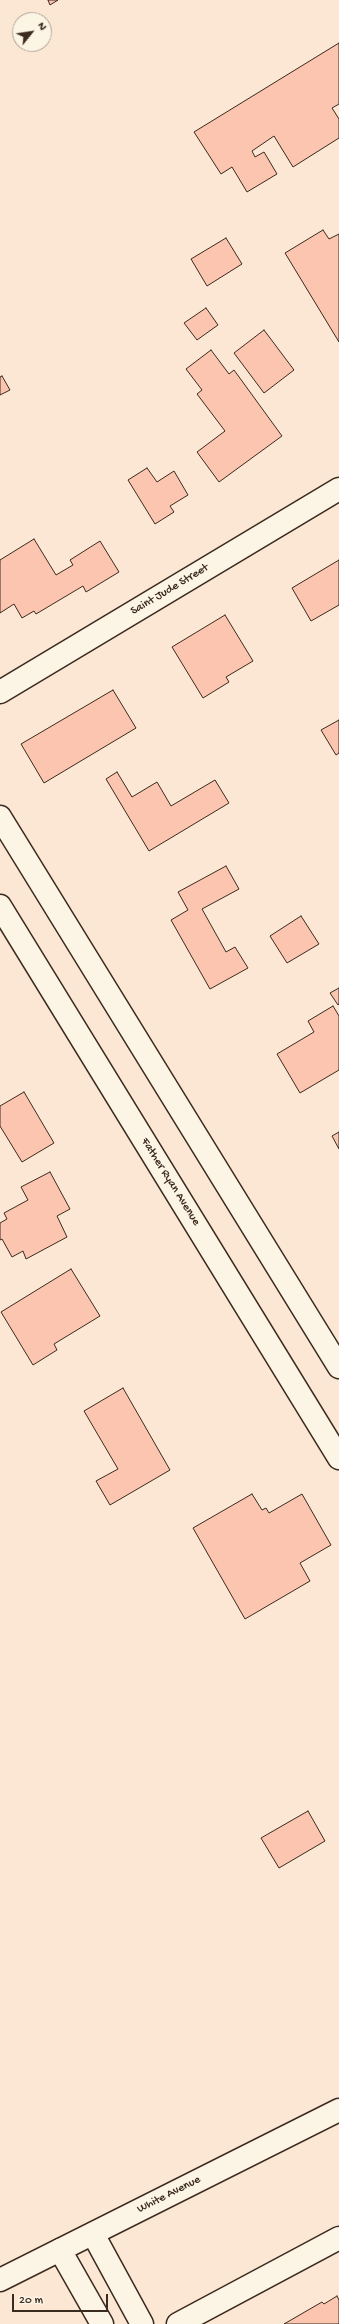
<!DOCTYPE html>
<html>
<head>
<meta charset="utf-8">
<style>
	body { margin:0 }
	#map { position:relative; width:339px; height:2324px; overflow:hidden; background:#fce7d5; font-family:"Gochi Hand",sans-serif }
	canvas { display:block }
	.north { position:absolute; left:12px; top:12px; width:40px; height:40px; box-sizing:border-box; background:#fcf5e5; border:1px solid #afa495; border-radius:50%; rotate:60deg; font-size:11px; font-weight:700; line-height:16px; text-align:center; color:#3b2a1e }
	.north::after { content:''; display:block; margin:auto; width:14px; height:18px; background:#3b2a1e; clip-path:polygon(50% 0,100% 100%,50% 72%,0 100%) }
	.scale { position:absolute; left:12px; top:2294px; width:96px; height:18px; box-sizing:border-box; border:2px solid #3b2a1e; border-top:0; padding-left:5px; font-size:12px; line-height:14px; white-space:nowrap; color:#3b2a1e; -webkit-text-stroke:3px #fcf5e5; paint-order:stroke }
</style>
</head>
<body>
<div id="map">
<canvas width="339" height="2324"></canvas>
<div class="north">N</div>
<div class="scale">20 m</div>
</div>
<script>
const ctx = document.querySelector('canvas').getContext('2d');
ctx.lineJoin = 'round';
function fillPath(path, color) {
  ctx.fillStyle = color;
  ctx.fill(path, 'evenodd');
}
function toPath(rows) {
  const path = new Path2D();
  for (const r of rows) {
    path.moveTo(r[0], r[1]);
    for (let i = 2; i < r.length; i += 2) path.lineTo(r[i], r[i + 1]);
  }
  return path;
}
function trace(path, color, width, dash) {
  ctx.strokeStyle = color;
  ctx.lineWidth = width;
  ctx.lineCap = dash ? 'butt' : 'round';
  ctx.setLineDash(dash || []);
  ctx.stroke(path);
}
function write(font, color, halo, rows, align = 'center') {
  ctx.font = font + ' "Gochi Hand",sans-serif';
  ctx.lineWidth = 3;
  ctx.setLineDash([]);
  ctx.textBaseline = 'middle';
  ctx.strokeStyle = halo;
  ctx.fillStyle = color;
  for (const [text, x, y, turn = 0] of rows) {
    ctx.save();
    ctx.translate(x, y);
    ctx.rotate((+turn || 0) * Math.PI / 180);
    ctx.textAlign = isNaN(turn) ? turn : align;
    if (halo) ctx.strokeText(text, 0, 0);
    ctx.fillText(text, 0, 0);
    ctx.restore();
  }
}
const building = toPath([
	[48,0,58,0,50,5,48,0],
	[339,43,339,104,332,108,339,119,339,138,293,167,274,136,252,151,255,157,264,152,277,174,247,192,232,167,221,174,194,132,339,43],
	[323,230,329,239,339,234,339,342,285,253,323,230],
	[226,238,242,264,207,286,191,259,226,238],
	[206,308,218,325,197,340,184,323,206,308],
	[264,330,294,370,264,393,234,353,264,330],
	[211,350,229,374,234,370,282,436,219,482,197,452,225,431,197,394,202,390,186,369,211,350],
	[2,376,10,390,0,395,0,377,2,376],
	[147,468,157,482,174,471,188,495,170,506,174,512,155,524,128,480,147,468],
	[34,539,56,575,73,565,70,560,100,541,119,572,86,592,83,586,36,614,34,611,22,618,14,604,0,613,0,560,34,539],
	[339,560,339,605,311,621,292,588,339,560],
	[225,615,253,661,226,677,229,682,203,698,172,647,225,615],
	[113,690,136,728,44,783,21,744,113,690],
	[339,720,339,753,336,755,321,730,339,720],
	[117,772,132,797,157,782,171,806,215,780,229,803,149,851,106,779,117,772],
	[226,866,239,889,202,909,226,952,235,947,248,968,210,989,171,920,188,910,178,892,226,866],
	[301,916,319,944,287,963,270,936,301,916],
	[339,988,339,1004,338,1005,330,993,339,988],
	[333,1006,339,1016,339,1070,300,1093,277,1054,314,1032,308,1021,333,1006],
	[24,1092,54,1143,22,1162,0,1126,0,1106,24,1092],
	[339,1132,339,1149,332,1136,339,1132],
	[50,1172,70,1209,57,1216,67,1237,26,1259,23,1251,12,1257,2,1239,0,1240,0,1223,7,1219,4,1213,28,1200,21,1187,50,1172],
	[71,1269,100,1316,54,1344,57,1350,33,1365,1,1312,71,1269],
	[123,1388,170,1470,110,1505,96,1481,118,1469,84,1411,123,1388],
	[252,1494,262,1510,266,1508,269,1513,302,1494,331,1545,300,1563,310,1581,245,1619,193,1528,252,1494],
	[308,1811,325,1841,279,1868,261,1838,308,1811],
	[337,2296,339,2300,339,2324,284,2324,322,2302,324,2304,337,2296]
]);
const minor = toPath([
	[0,692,339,489],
	[0,817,339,1367],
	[0,906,339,1458],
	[93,2234,142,2324],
	[60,2250,102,2324],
	[178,2324,339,2238]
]);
const major = toPath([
	[0,2280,339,2110]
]);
const streetNames = [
	["Saint Jude Street",170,590,-31],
	["Father Ryan Avenue",170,1182,58],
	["White Avenue",169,2195,-27]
];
fillPath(building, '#fcc5b0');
trace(building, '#3b2a1e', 1);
trace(minor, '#3b2a1e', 25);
trace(major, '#3b2a1e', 25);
trace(minor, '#fcf5e5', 22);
trace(major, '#fcf5e5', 22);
write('12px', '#3b2a1e', '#fcf5e5', streetNames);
</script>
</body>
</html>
